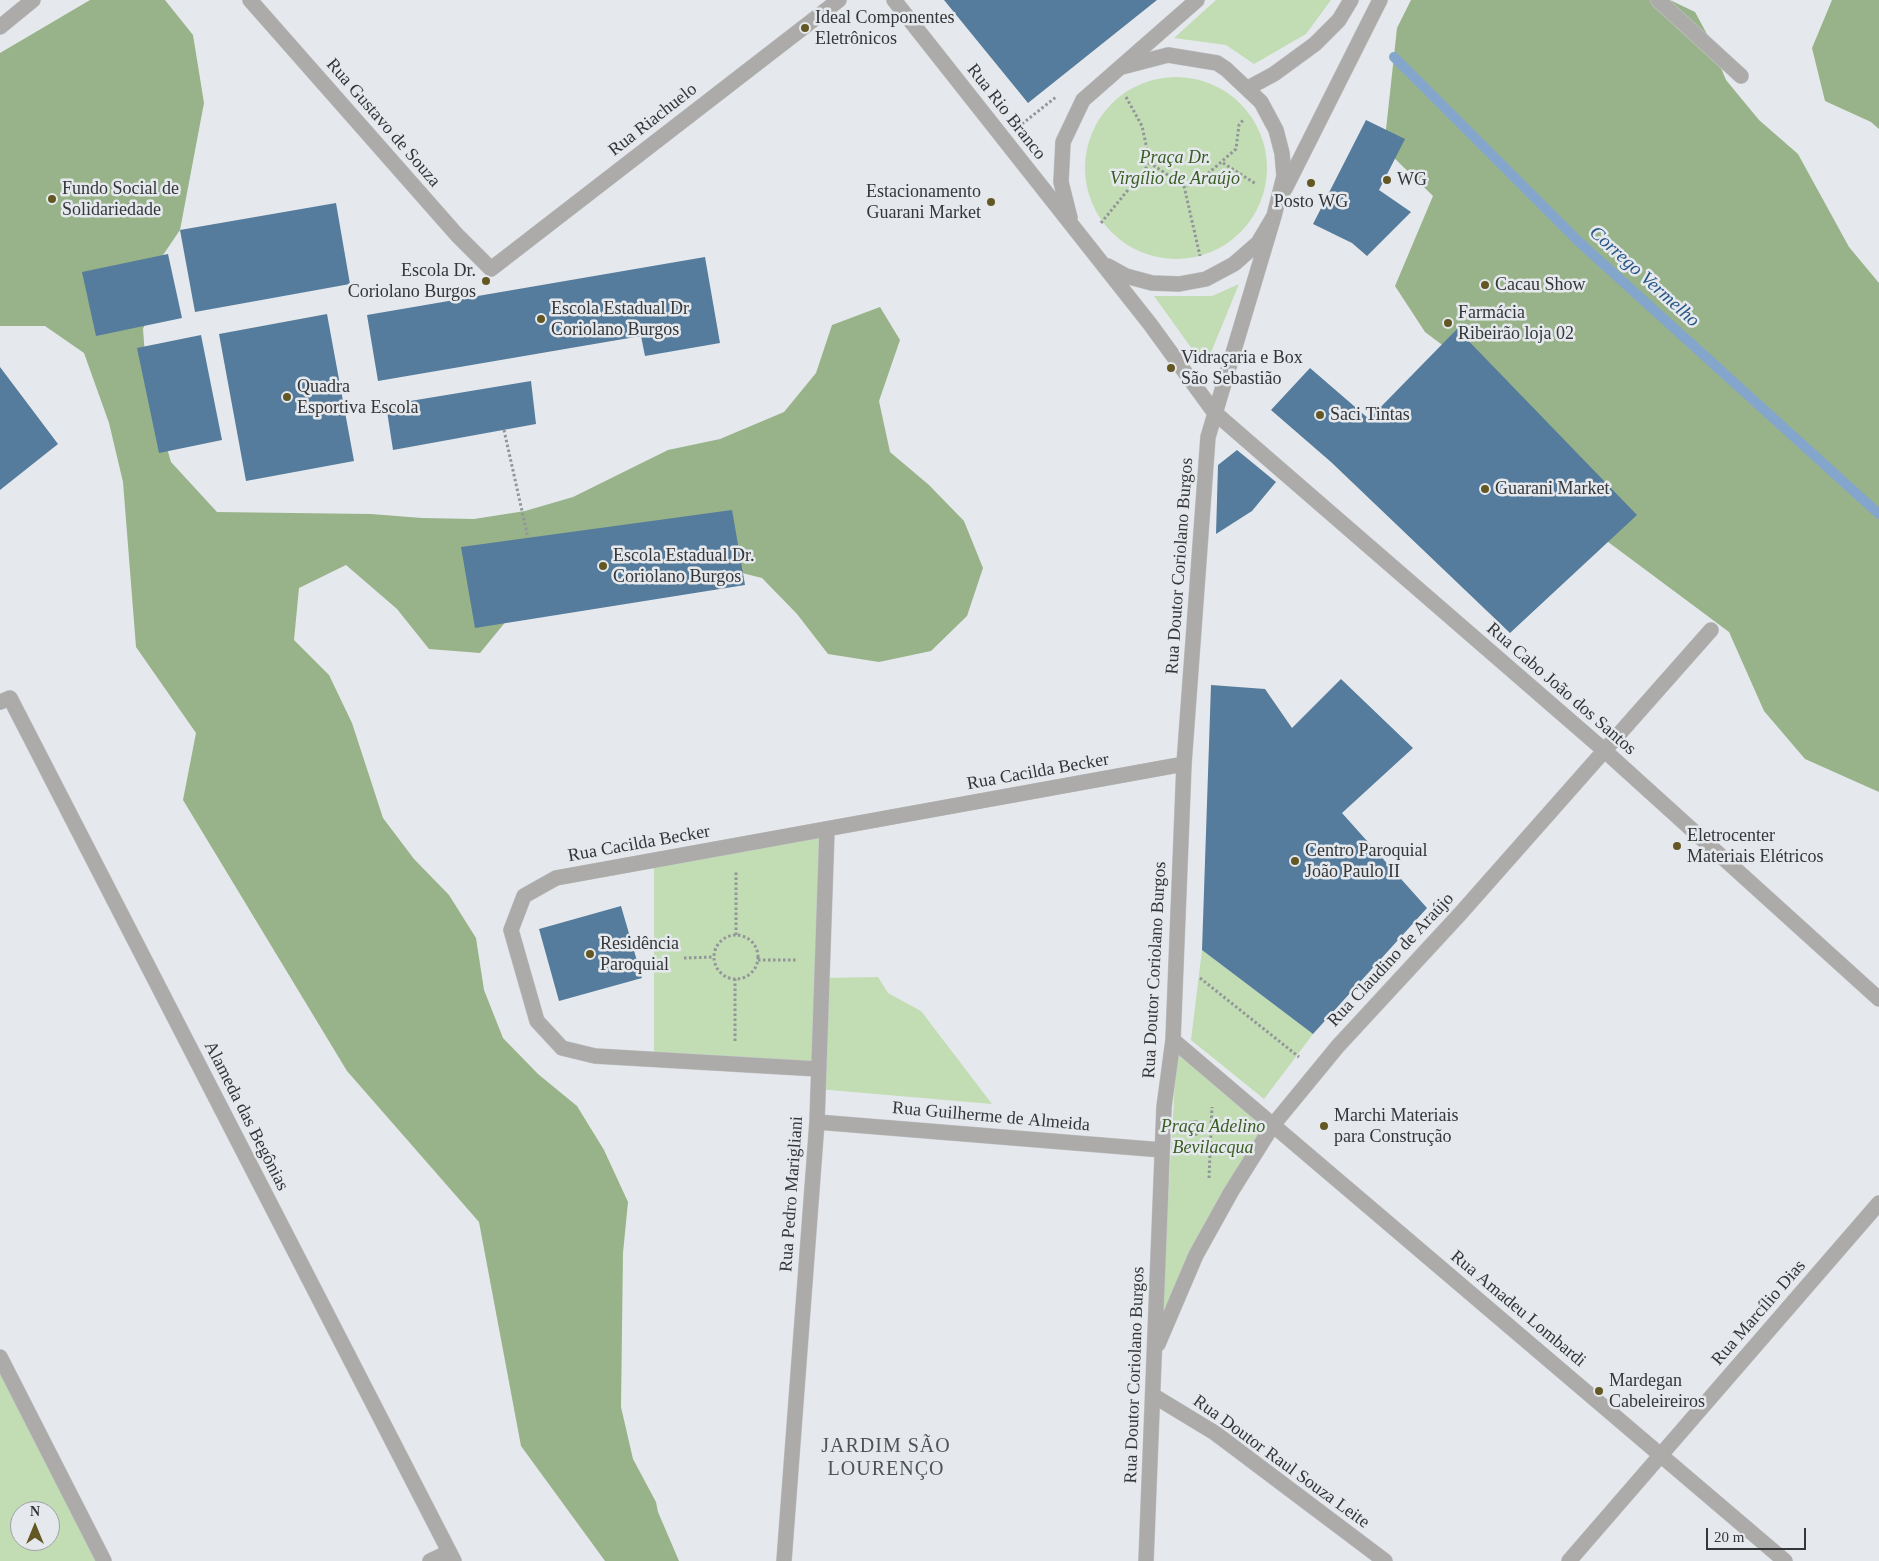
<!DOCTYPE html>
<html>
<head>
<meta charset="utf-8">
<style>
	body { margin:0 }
	#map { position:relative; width:1879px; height:1561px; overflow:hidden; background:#e5e9ed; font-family:Georgia,serif }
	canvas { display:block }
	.north { position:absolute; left:10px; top:1501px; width:50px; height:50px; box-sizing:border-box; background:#e5e9ed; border:1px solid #9ea1a5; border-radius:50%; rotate:0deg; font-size:14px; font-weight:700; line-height:20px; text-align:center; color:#343638 }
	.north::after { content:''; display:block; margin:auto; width:18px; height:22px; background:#635724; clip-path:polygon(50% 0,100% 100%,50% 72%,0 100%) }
	.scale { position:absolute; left:1706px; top:1528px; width:100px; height:22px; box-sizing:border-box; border:2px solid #343638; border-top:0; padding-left:6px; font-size:15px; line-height:18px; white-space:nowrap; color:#343638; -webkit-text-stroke:4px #e5e9ed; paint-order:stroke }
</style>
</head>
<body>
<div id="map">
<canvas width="1879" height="1561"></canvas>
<div class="north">N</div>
<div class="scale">20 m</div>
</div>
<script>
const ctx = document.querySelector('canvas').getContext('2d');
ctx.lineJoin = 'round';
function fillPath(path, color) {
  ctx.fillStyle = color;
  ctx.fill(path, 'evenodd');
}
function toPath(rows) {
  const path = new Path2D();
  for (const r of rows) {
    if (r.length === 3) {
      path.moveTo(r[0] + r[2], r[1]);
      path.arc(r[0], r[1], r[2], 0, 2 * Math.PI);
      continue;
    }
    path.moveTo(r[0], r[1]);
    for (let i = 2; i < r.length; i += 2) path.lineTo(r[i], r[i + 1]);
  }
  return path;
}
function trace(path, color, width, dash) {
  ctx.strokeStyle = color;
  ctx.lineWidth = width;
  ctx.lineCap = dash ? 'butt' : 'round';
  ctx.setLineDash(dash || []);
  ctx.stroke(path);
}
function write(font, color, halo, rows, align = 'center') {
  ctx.font = font + ' Georgia,serif';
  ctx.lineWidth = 5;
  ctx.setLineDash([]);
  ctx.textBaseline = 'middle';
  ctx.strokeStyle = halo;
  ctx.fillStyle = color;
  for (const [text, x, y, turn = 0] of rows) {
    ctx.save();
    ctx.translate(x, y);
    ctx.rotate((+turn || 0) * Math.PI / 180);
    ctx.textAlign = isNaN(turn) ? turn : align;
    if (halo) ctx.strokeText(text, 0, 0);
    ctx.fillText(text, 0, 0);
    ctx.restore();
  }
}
const green = toPath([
	[1216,0,1331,0,1306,34,1254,64,1226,45,1174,38],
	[1176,168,91],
	[1239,284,1205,367,1154,296,1212,296],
	[820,831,822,978,878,977,888,993,921,1011,992,1104,818,1089,819,1069,654,1059,654,860],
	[1202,950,1313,1034,1264,1099,1191,1040],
	[1177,1049,1267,1127,1161,1314],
	[0,1357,104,1561,0,1561],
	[20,1511,50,1511,50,1541,20,1541]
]);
const forest = toPath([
	[90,0,165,0,193,35,204,103,180,230,127,308,145,324,143,329,147,381,171,462,217,512,371,514,422,518,474,519,525,511,573,497,668,450,720,439,784,412,816,373,832,325,880,307,900,340,879,401,890,452,929,485,964,521,983,568,967,616,931,651,879,662,828,654,797,614,762,578,710,565,512,614,480,653,429,649,397,609,346,565,299,588,294,640,329,675,352,723,383,818,414,859,449,895,476,938,484,990,503,1038,538,1074,577,1106,604,1150,628,1202,623,1253,621,1407,633,1459,656,1502,658,1512,679,1561,605,1561,521,1446,479,1222,347,1071,183,800,196,733,136,647,123,482,109,423,84,353,45,326,0,326,0,53],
	[1411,0,1670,0,1695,12,1707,34,1726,80,1759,120,1798,154,1849,247,1879,283,1879,792,1805,759,1764,711,1729,632,1592,530,1521,404,1425,332,1395,286,1433,196,1384,148,1397,28],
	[1832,0,1879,0,1879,129,1871,122,1825,101,1812,48]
]);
const stream = toPath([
	[1394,57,1578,241,1879,514]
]);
const building = toPath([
	[944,0,1157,0,1028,103],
	[1366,120,1405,139,1379,190,1411,212,1367,256,1352,243,1313,224],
	[336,203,350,284,195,312,180,230],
	[168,254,182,318,96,336,82,272],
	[705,257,720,343,645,356,641,336,378,381,367,315],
	[327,314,354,461,246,481,219,334],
	[1457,329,1637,515,1510,633,1331,462,1271,410,1310,368,1369,419],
	[201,335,222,440,159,453,137,348],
	[0,367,58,444,0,490],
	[531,381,536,424,393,450,386,405],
	[1237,450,1276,482,1252,511,1216,534,1218,465],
	[732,510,745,585,475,628,461,547],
	[1341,679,1413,748,1342,813,1427,908,1313,1034,1202,950,1211,685,1265,689,1292,728],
	[621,906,642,978,559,1001,539,929]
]);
const path = toPath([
	[1126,97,1142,126,1150,163,1184,186,1196,184,1236,149,1239,125,1243,120],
	[1022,124,1056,97],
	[1223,163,1256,184],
	[1184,186,1200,256],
	[1101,223,1150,163],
	[504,430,528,538],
	[736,935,736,871],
	[736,957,22],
	[684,958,714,957],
	[758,960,797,960],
	[1200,978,1299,1057],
	[735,1041,735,979],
	[1209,1178,1212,1107]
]);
const minor = toPath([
	[250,0,457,235,491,269,839,0],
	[894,0,1150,324,1214,412,1605,751,1879,999],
	[1658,0,1741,76],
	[0,27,33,0],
	[1248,88,1274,74,1315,44,1339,20,1351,0],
	[1285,189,1380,0],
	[1070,218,1061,182,1063,142,1083,100,1197,0],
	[1108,266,1126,276,1152,283,1179,284,1206,279,1234,264,1258,243,1274,216,1284,176,1282,153,1276,130,1261,102,1226,69,1217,63,1168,55,1122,67],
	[0,702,10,698,454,1561],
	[1173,1040,1785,1561],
	[818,1069,595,1056,562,1048,537,1021,511,930,524,896,556,878,1184,764],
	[817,1122,1162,1150],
	[1158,1344,1196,1255,1231,1192,1273,1125,1338,1046,1460,914,1711,630],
	[0,1357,104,1561],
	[1154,1396,1215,1433,1385,1561],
	[430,1561,449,1552],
	[784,1561,817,1122,827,830],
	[1146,1561,1164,1107,1173,1040,1184,764,1208,437,1274,216],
	[1569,1561,1879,1203]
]);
const trees = [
	[1194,1128]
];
const markers = [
	[805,28,5,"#635724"],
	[1387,180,5,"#635724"],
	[1311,183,5,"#635724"],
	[52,199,5,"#635724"],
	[991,202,5,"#635724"],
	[486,281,5,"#635724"],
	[1485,285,5,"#635724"],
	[541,319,5,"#635724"],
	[1448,323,5,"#635724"],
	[1171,368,5,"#635724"],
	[287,397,5,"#635724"],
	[1320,415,5,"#635724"],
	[1485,489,5,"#635724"],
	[603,566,5,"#635724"],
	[1677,846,5,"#635724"],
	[1295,861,5,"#635724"],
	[590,954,5,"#635724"],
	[1324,1126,5,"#635724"],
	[1599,1391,5,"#635724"]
];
const poiNames = [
	["Ideal Componentes",815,18],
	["Eletrônicos",815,39],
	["WG",1397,180],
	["Fundo Social de",62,189],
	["Solidariedade",62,210],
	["Estacionamento",981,192,"right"],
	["Guarani Market",981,213,"right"],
	["Posto WG",1311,202,"center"],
	["Escola Dr.",476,271,"right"],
	["Coriolano Burgos",476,292,"right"],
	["Cacau Show",1495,285],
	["Escola Estadual Dr",551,309],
	["Coriolano Burgos",551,330],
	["Farmácia",1458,313],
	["Ribeirão loja 02",1458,334],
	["Vidraçaria e Box",1181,358],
	["São Sebastião",1181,379],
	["Quadra",297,387],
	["Esportiva Escola",297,408],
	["Saci Tintas",1330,415],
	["Guarani Market",1495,489],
	["Escola Estadual Dr.",613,556],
	["Coriolano Burgos",613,577],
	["Eletrocenter",1687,836],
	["Materiais Elétricos",1687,857],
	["Centro Paroquial",1305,851],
	["João Paulo II",1305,872],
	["Residência",600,944],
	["Paroquial",600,965],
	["Marchi Materiais",1334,1116],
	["para Construção",1334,1137],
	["Mardegan",1609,1381],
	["Cabeleireiros",1609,1402]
];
const streetNames = [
	["Rua Rio Branco",1006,112,52],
	["Rua Riachuelo",653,120,-38],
	["Rua Gustavo de Souza",383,123,49],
	["Rua Doutor Coriolano Burgos",1180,566,-86],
	["Rua Cabo João dos Santos",1561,689,41],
	["Rua Cacilda Becker",1038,772,-10],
	["Rua Cacilda Becker",639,844,-10],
	["Rua Claudino de Araújo",1391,960,-47],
	["Rua Doutor Coriolano Burgos",1155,970,-87],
	["Alameda das Begônias",246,1116,63],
	["Rua Guilherme de Almeida",991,1117,5],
	["Rua Pedro Marigliani",792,1194,-86],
	["Rua Amadeu Lombardi",1518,1309,40],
	["Rua Marcílio Dias",1759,1313,-49],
	["Rua Doutor Coriolano Burgos",1135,1375,-88],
	["Rua Doutor Raul Souza Leite",1281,1462,36]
];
const parkNames = [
	["Praça Dr.",1175,158],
	["Virgílio de Araújo",1175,179],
	["Praça Adelino",1213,1127],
	["Bevilacqua",1213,1148]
];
const waterNames = [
	["Corrego Vermelho",1644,277,42]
];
const quarterNames = [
	["JARDIM SÃO",886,1447],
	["LOURENÇO",886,1470]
];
fillPath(green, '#c2dcb4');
fillPath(forest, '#98b389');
trace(stream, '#85a6cc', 10);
fillPath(building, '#557c9c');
trace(minor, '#c2c5c9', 16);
trace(path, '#929699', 3, [2.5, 2.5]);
trace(minor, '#acaba9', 15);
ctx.fillStyle = '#869c7d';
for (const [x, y] of trees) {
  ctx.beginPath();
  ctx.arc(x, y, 8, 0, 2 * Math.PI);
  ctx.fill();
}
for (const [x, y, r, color] of markers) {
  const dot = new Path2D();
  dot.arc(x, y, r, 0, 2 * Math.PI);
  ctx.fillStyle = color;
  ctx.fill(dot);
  trace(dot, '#e5e9ed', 2);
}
write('18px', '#343638', '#e5e9ed', poiNames, 'left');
write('18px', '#343638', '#e5e9ed', streetNames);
write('italic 18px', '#395d22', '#e5e9ed', parkNames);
write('italic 19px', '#275586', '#e5e9ed', waterNames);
ctx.letterSpacing = '1px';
write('20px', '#4f5356', '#e5e9ed', quarterNames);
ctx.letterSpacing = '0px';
</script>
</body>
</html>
